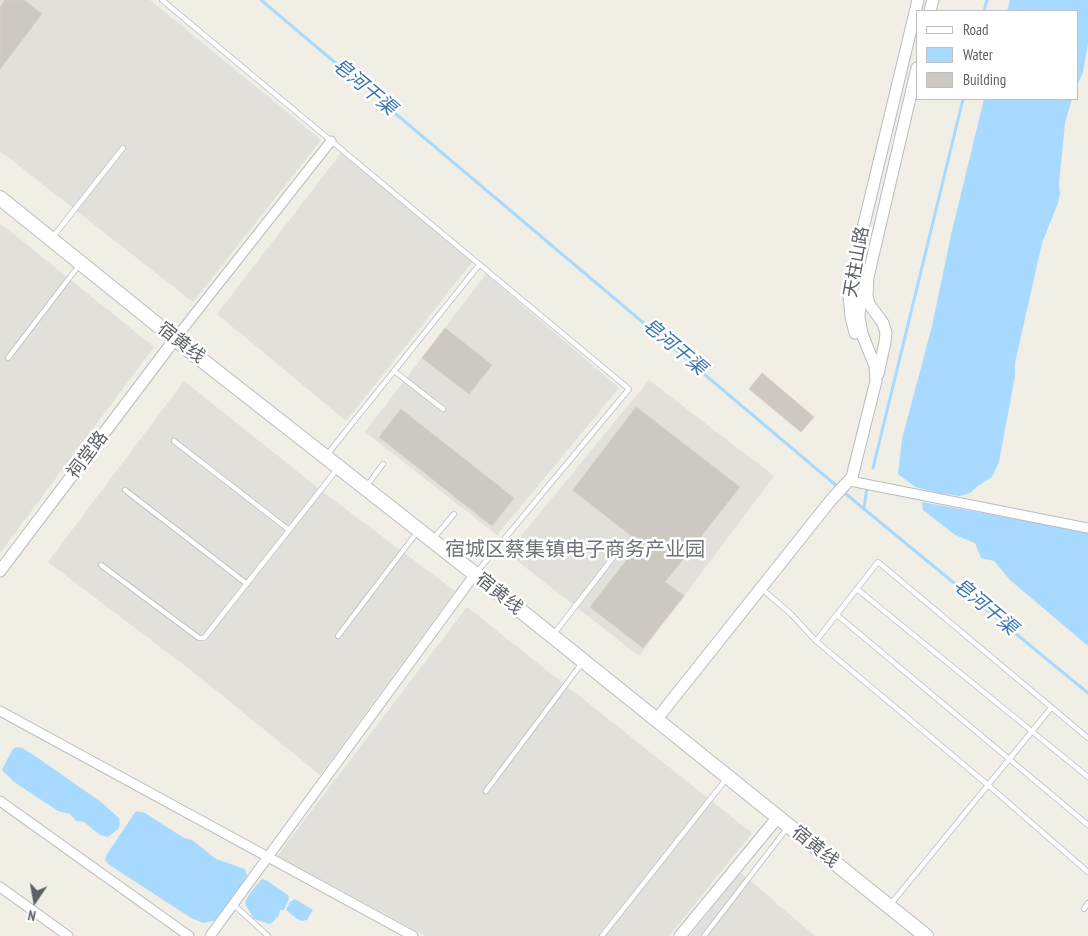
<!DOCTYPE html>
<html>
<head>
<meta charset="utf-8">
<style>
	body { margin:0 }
	#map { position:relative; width:1088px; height:936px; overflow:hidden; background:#f1eee6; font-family:"PT Sans Narrow",sans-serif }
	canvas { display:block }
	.legend { position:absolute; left:916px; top:10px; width:162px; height:90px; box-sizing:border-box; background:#fff; border:1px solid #bec0c2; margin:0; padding:6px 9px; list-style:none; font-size:15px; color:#5d6267 }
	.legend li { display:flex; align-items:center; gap:10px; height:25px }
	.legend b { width:25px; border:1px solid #bec0c2 }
	.north { position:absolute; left:10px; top:876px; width:50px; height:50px; -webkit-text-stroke:4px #fff; paint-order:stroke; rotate:192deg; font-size:14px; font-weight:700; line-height:20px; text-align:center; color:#5d6267 }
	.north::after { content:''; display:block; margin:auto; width:18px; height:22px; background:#5d6267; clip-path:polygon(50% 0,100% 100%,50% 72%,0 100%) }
</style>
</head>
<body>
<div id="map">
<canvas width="1088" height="936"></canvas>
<ul class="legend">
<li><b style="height:6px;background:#fff"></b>Road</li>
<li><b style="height:14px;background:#a8daff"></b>Water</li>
<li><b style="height:14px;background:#ccc9c3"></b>Building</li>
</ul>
<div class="north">N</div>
</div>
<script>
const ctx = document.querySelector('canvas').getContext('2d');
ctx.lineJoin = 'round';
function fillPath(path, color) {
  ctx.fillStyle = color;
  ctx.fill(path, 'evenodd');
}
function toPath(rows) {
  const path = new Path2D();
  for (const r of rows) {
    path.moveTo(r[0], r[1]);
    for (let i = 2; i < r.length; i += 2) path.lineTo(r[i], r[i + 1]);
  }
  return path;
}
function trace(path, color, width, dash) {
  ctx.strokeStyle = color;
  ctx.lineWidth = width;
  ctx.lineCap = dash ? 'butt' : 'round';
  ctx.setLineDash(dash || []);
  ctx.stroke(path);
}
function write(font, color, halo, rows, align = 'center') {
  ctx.font = font + ' "PT Sans Narrow","Noto Sans SC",sans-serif';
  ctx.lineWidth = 5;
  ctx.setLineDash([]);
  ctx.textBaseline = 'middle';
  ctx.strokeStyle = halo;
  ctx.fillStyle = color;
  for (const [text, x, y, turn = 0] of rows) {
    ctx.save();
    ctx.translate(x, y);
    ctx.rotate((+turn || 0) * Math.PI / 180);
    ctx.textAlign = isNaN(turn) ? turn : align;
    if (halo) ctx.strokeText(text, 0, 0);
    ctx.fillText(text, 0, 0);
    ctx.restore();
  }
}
const industrial = toPath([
	[0,0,150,0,321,140,193,302,0,151],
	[341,153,473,261,346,421,217,314],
	[0,223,154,347,0,553],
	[486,274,619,388,497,535,365,432],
	[649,380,774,476,639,656,507,553],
	[184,381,327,495,455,591,320,775,192,671,48,562],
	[467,607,752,833,669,936,426,936,277,856],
	[740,872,815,936,690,936]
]);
const water = toPath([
	[1010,0,1088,0,1088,44,1083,72,1077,86,1077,11,1007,11],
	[984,99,1072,99,1065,123,1059,184,1060,193,1058,203,1042,243,1015,363,1015,376,999,462,992,477,978,486,970,493,960,496,939,493,915,487,898,474,902,439,932,326,951,235],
	[922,502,1088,532,1088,646,1010,580,994,561,981,558,975,543,955,535,923,510],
	[16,747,22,748,35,756,101,802,119,818,120,824,118,829,108,837,100,835,84,822,76,821,70,814,58,811,14,782,2,770,12,750],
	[136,811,145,813,184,838,192,840,216,859,245,869,247,874,246,879,217,920,203,923,191,918,108,864,105,860,107,854],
	[262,879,266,880,288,895,289,899,284,910,280,910,279,915,273,922,269,924,254,919,245,904,246,900,250,893],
	[295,899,313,910,307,920,302,921,297,919,286,910,290,902]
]);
const stream = toPath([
	[261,0,864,509,1088,693],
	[984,11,987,0],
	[873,468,963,99],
	[864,508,867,488]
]);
const building = toPath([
	[5,0,24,0,42,14,0,69,0,7,5,0],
	[445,328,492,365,469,394,422,358,445,328],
	[762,373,814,417,801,432,749,389,762,373],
	[636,407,740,487,665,582,684,596,643,648,590,607,640,543,573,490,636,407],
	[401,409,514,498,492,526,379,437,401,409]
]);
const service = toPath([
	[162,0,629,389,476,573],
	[52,238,123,148],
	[8,358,80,264],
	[394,371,443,409],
	[174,441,289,530],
	[326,456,479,265],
	[366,487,383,464],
	[125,490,247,584],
	[433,539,454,514],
	[101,565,199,638,204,638,338,468],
	[762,589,791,614,816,641,988,785,1088,872],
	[857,589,1088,777],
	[837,615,1088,825],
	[553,635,622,546],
	[338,636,418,531],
	[816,641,878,562,1088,738],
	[486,791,582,663],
	[233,904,268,936],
	[890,905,1051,708],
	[1084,909,1088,903],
	[602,936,727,778],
	[704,936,788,827]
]);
const minor = toPath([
	[175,339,331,141],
	[850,481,1088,528],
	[0,711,413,936],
	[0,801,189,936],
	[0,887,68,936],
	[210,936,475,574]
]);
const tertiary = toPath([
	[930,11,933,0],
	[855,333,851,317,849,295,851,278,918,0],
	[878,374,885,342,886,333,883,323,869,304,867,296,868,277,917,68],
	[0,571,175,339],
	[656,720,831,500,852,477,876,381,875,366,862,334,859,317,860,303,868,277],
	[680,936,778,817]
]);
const secondary = toPath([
	[0,198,175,339,475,574,926,936]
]);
const streetNames = [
	["天柱山路",857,262,-80],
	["宿黄线",181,343,38],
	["祠堂路",88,455,-53],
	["宿黄线",499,594,39],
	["宿黄线",815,847,39]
];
const waterNames = [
	["皂河干渠",364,87,40],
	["皂河干渠",674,347,40],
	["皂河干渠",985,607,40]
];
const quarterNames = [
	["宿城区蔡集镇电子商务产业园",575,550]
];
fillPath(industrial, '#e1e0da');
fillPath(water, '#a8daff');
trace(stream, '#a8daff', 3);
fillPath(building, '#ccc9c3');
trace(building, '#d6d0c4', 1);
trace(service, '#b8bcc0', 6);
trace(minor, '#b8bcc0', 11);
trace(tertiary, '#b8bcc0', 13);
trace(secondary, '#b9bdc2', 16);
trace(service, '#fff', 4.5);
trace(minor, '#fff', 9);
trace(tertiary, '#fff', 11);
trace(secondary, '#fff', 14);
write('18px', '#5d6267', '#fff', streetNames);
write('italic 19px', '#3a74b0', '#fff', waterNames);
write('20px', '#6e7479', '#fff', quarterNames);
</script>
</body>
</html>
